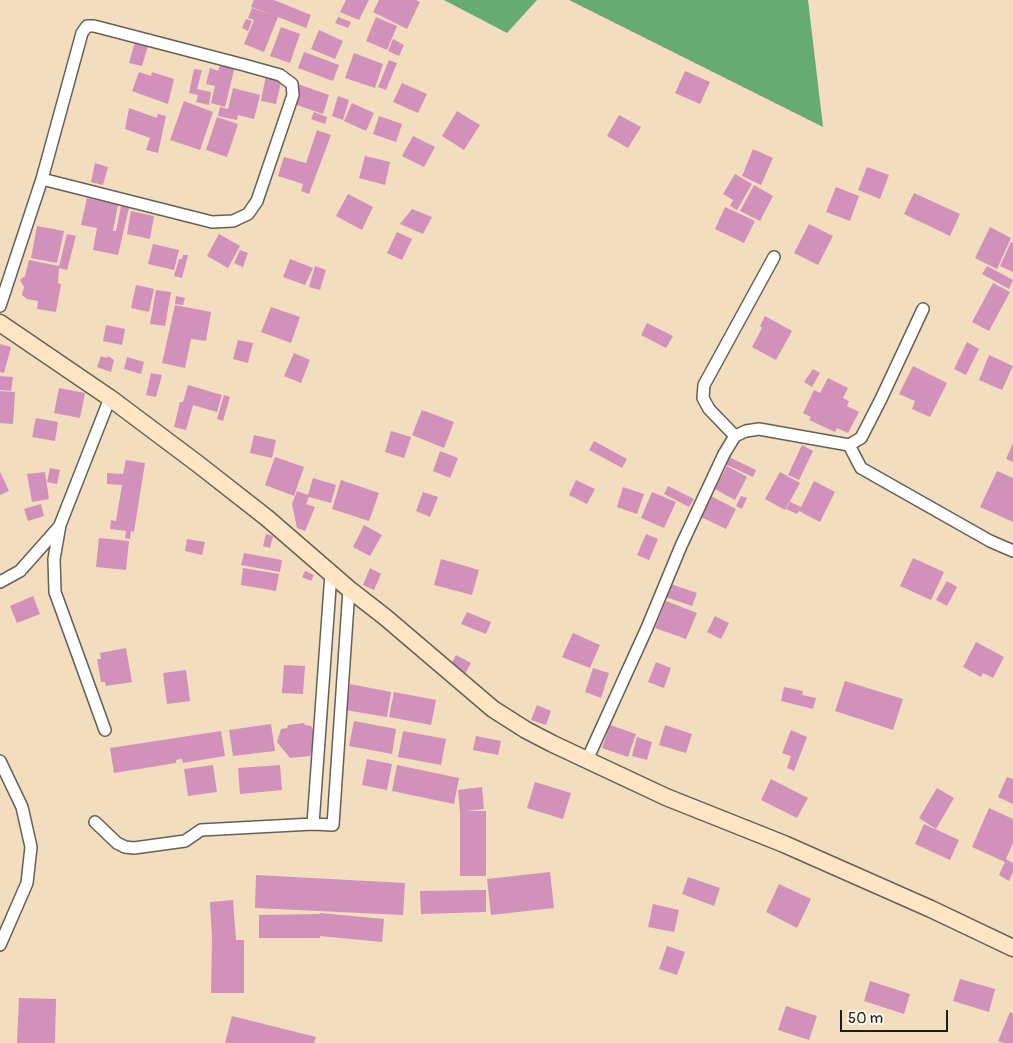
<!DOCTYPE html>
<html>
<head>
<meta charset="utf-8">
<style>
	body { margin:0 }
	#map { position:relative; width:1013px; height:1043px; overflow:hidden; background:#f3ddbf; font-family:Pangolin,sans-serif }
	canvas { display:block }
	.scale { position:absolute; left:840px; top:1010px; width:108px; height:22px; box-sizing:border-box; border:2px solid #1c1c1c; border-top:0; padding-left:6px; font-size:15px; line-height:18px; white-space:nowrap; color:#1c1c1c; -webkit-text-stroke:4px #fbf7ec; paint-order:stroke }
</style>
</head>
<body>
<div id="map">
<canvas width="1013" height="1043"></canvas>
<div class="scale">50 m</div>
</div>
<script>
const ctx = document.querySelector('canvas').getContext('2d');
ctx.lineJoin = 'round';
function fillPath(path, color) {
  ctx.fillStyle = color;
  ctx.fill(path, 'evenodd');
}
function toPath(rows) {
  const path = new Path2D();
  for (const r of rows) {
    path.moveTo(r[0], r[1]);
    for (let i = 2; i < r.length; i += 2) path.lineTo(r[i], r[i + 1]);
  }
  return path;
}
function trace(path, color, width, dash) {
  ctx.strokeStyle = color;
  ctx.lineWidth = width;
  ctx.lineCap = dash ? 'butt' : 'round';
  ctx.setLineDash(dash || []);
  ctx.stroke(path);
}
const forest = toPath([
	[444,0,537,0,507,33],
	[569,0,808,0,823,127]
]);
const building = toPath([
	[254,0,274,0,311,15,306,28,278,17,264,52,244,44,254,20,248,18,252,8,273,15,251,7],
	[346,0,369,0,359,20,340,12],
	[379,0,416,0,420,2,407,29,373,12],
	[338,17,351,22,348,28,335,23],
	[376,17,397,26,387,50,366,41],
	[246,19,252,21,248,31,242,28],
	[281,27,300,34,290,63,270,56],
	[319,30,343,41,335,59,311,49],
	[393,39,404,45,399,56,388,51],
	[135,42,148,46,142,66,129,63],
	[304,52,339,65,333,81,298,68],
	[354,53,383,64,375,88,345,78],
	[389,60,397,63,386,90,378,87],
	[221,62,235,66,225,107,211,103,215,86,206,84,210,68,218,71],
	[194,69,202,70,197,89,211,92,209,105,196,102,198,95,189,93],
	[685,71,710,82,700,104,675,93],
	[139,72,151,76,152,72,174,79,168,104,132,91],
	[266,75,282,78,276,104,261,101],
	[402,83,427,94,418,113,393,102],
	[298,84,329,95,323,114,291,103],
	[233,88,260,95,254,119,238,115,237,120,218,116,220,107,228,109],
	[338,96,349,100,343,120,332,116],
	[184,101,213,112,200,150,170,140],
	[352,103,374,113,366,131,344,121],
	[129,108,157,118,158,114,166,116,158,153,146,150,150,138,125,129],
	[457,111,480,125,464,150,442,136],
	[314,112,327,117,325,124,311,119],
	[619,115,641,127,628,148,607,136],
	[379,116,402,124,396,142,373,134],
	[217,117,238,124,227,157,206,150],
	[317,130,331,135,309,194,301,191,303,184,278,176,284,157,306,163],
	[413,136,435,147,424,167,402,156],
	[753,149,773,158,761,185,742,176],
	[365,156,390,162,385,185,359,178],
	[95,163,108,167,103,185,91,182],
	[867,167,889,175,880,199,858,190],
	[735,174,752,184,737,210,730,206,733,200,723,194],
	[754,185,773,196,760,221,740,211],
	[836,187,859,196,850,221,826,212],
	[914,193,960,214,950,236,904,214],
	[348,194,373,207,362,230,336,216],
	[87,198,118,205,113,231,116,231,121,206,129,208,118,255,93,250,97,228,81,225],
	[725,207,755,221,744,243,715,229],
	[412,209,432,217,423,234,400,224],
	[131,211,154,216,150,239,127,234],
	[809,224,833,236,818,265,794,253],
	[37,226,64,231,57,263,31,258],
	[990,227,1011,238,997,269,975,258],
	[397,232,412,239,402,260,387,253],
	[67,234,76,236,67,270,59,268,58,283,61,284,56,312,37,309,38,301,27,299,22,295,24,287,20,280,25,276,29,260,59,266],
	[219,234,240,246,228,268,207,256],
	[1011,242,1013,243,1013,272,1000,266],
	[153,244,179,250,174,270,148,264],
	[240,250,248,253,243,267,234,263],
	[183,255,188,255,182,278,174,276,179,259,182,259],
	[290,259,313,268,305,285,283,277],
	[315,266,326,270,320,290,309,287],
	[987,266,1013,280,1009,289,982,274],
	[993,283,1010,292,989,331,972,322],
	[136,285,154,289,149,312,131,308],
	[156,290,171,292,165,326,150,324],
	[176,296,185,298,183,305,175,304],
	[175,305,211,312,206,341,191,339,185,368,162,363],
	[271,307,300,317,291,343,261,332],
	[765,316,792,331,776,360,752,347,762,328,760,326],
	[647,323,673,336,666,348,641,335],
	[106,325,125,329,122,345,103,341],
	[238,340,253,343,248,363,233,359],
	[967,342,979,349,966,375,954,369],
	[0,344,11,347,4,373,0,372],
	[294,353,310,360,301,383,284,376],
	[989,355,1013,366,1002,390,979,380],
	[101,356,107,358,108,356,114,360,111,372,97,367],
	[127,357,144,362,141,374,124,369],
	[913,366,947,383,930,417,912,409,915,401,899,394],
	[813,369,820,373,812,387,804,382],
	[151,373,162,375,156,397,146,395],
	[0,376,13,377,11,391,0,390],
	[828,378,848,388,843,398,849,401,847,406,859,412,848,433,837,428,835,432,809,420,811,417,803,413,814,390,820,393],
	[188,385,222,395,217,412,193,405,186,430,174,427,180,402,183,402],
	[59,388,85,393,80,418,54,413],
	[0,391,15,392,13,424,0,423],
	[224,395,230,397,223,421,217,419],
	[422,410,454,422,444,448,412,435],
	[36,418,58,422,55,441,32,437],
	[391,431,411,437,404,458,385,452],
	[254,435,276,440,272,458,250,453],
	[594,441,627,459,622,468,589,450],
	[1013,443,1013,462,1006,459],
	[802,445,813,451,799,480,788,475],
	[440,451,458,458,450,478,433,471],
	[275,457,304,467,294,496,265,485],
	[729,457,756,470,753,477,725,464],
	[126,460,145,463,134,532,131,531,130,539,125,538,126,531,110,529,111,520,116,521,122,485,107,484,107,473,123,474],
	[727,466,747,477,735,500,715,489],
	[50,468,60,470,57,484,47,482],
	[997,471,1013,478,1013,522,980,507],
	[0,472,9,491,0,495],
	[45,472,49,499,32,502,27,474],
	[780,472,800,483,785,510,765,499],
	[313,478,336,485,331,503,309,497,306,504,315,507,305,531,297,528,292,504,297,491,308,495],
	[341,480,379,493,369,521,332,509],
	[576,480,595,489,587,504,569,495],
	[814,481,835,492,820,522,799,511,797,514,786,509,790,502,801,507],
	[668,486,694,499,689,507,664,494],
	[623,487,644,494,637,514,617,507],
	[423,492,438,497,430,517,416,511],
	[652,492,676,502,664,528,641,518],
	[711,496,736,509,726,529,701,517],
	[741,496,747,498,742,509,736,506],
	[41,504,44,516,28,521,24,509],
	[364,525,382,535,370,556,353,547],
	[266,534,273,536,270,548,263,546],
	[646,534,658,539,649,560,637,555],
	[99,538,129,541,126,570,96,567],
	[187,539,205,542,202,555,185,551],
	[244,553,282,560,280,572,241,565],
	[913,558,944,572,931,600,900,586],
	[441,559,479,570,472,595,434,585],
	[243,568,279,574,276,591,241,585],
	[370,568,381,574,374,590,363,585],
	[305,571,314,575,311,581,302,577],
	[947,581,957,587,947,606,936,600],
	[671,584,697,593,692,606,666,597],
	[33,596,40,614,17,623,10,606],
	[666,601,697,613,686,639,655,628],
	[467,612,491,622,486,634,461,624],
	[715,616,729,623,721,639,707,632],
	[573,633,600,645,590,668,562,657],
	[976,642,1004,657,993,678,983,673,981,677,963,667],
	[126,648,132,682,106,686,105,682,101,682,97,659,101,659,100,653],
	[456,655,471,663,465,674,450,666],
	[656,662,671,668,664,688,648,682],
	[284,665,305,666,303,694,282,693],
	[593,668,609,673,601,698,585,692],
	[186,670,190,701,167,704,163,673],
	[845,681,903,699,893,730,835,711],
	[350,684,391,692,387,717,345,710],
	[784,687,803,691,802,695,816,698,813,709,781,701],
	[394,692,436,700,431,725,389,717],
	[537,705,551,711,546,725,531,720],
	[354,721,396,729,392,754,349,746],
	[304,723,305,725,311,726,317,735,310,756,290,758,277,742,281,729,287,728,288,725],
	[271,724,275,751,233,756,229,730],
	[610,725,636,734,628,757,602,748],
	[665,725,692,734,686,753,659,745],
	[791,730,807,737,794,771,787,768,791,756,782,753],
	[221,731,225,756,183,763,182,759,176,760,176,763,114,773,110,748],
	[403,731,446,739,441,765,398,757],
	[476,736,501,741,498,755,473,750],
	[637,737,652,742,647,760,632,756],
	[367,759,392,764,387,790,362,785],
	[213,765,217,792,188,796,184,769],
	[280,765,282,790,240,794,238,768],
	[397,765,459,778,454,804,392,791],
	[1007,777,1013,779,1013,804,998,797],
	[771,779,808,798,797,818,761,800],
	[535,782,571,793,563,819,527,808],
	[482,787,484,809,466,811,486,811,486,876,460,876,460,812,458,790],
	[937,788,954,798,936,829,919,818],
	[989,808,1013,819,1013,843,1006,859,1013,863,1013,872,1009,881,999,875,1005,862,972,847],
	[924,824,959,840,950,860,915,844],
	[550,872,554,908,491,915,487,879],
	[256,875,405,883,403,915,255,908],
	[688,877,720,888,714,906,682,894],
	[779,884,811,899,797,928,766,912],
	[486,890,486,912,421,914,420,891],
	[233,900,236,940,244,940,244,993,211,993,212,939,210,902],
	[653,904,679,910,674,932,648,927],
	[320,913,384,919,382,942,320,936,320,938,259,938,259,915,320,914],
	[667,946,685,952,677,975,659,969],
	[960,979,995,989,989,1012,953,1001],
	[870,981,910,994,904,1014,864,1001],
	[19,998,56,999,55,1043,17,1043],
	[786,1006,817,1016,809,1040,778,1030],
	[1010,1012,1013,1014,1013,1043,1004,1043,998,1041],
	[232,1016,316,1037,314,1043,225,1043]
]);
const street = toPath([
	[0,306,42,179,82,33,87,26,94,26,244,65,280,75,292,84,293,95,257,201,248,214,233,221,212,222,42,179],
	[735,436,709,409,703,398,704,385,774,257],
	[849,445,861,468,990,541,1013,551],
	[0,582,20,571,59,527],
	[105,730,55,592,54,559,60,525,110,398],
	[587,760,647,628,681,546,724,454,735,436,746,431,759,429,849,445,861,438,881,399,923,309],
	[0,761,22,807,31,847,27,883,0,945],
	[95,822,117,843,125,847,134,848,185,841,201,830,313,824,333,825,349,589],
	[313,824,331,573]
]);
const secondary = toPath([
	[0,323,110,398,198,464,267,518,349,589,385,617,493,709,526,730,553,744,666,797,784,844,931,909,1013,948]
]);
fillPath(forest, '#65ab72');
fillPath(building, '#d191bb');
trace(street, '#676055', 14);
trace(secondary, '#676055', 19);
trace(street, '#fff', 11);
trace(secondary, '#ffe4c6', 16);
</script>
</body>
</html>
